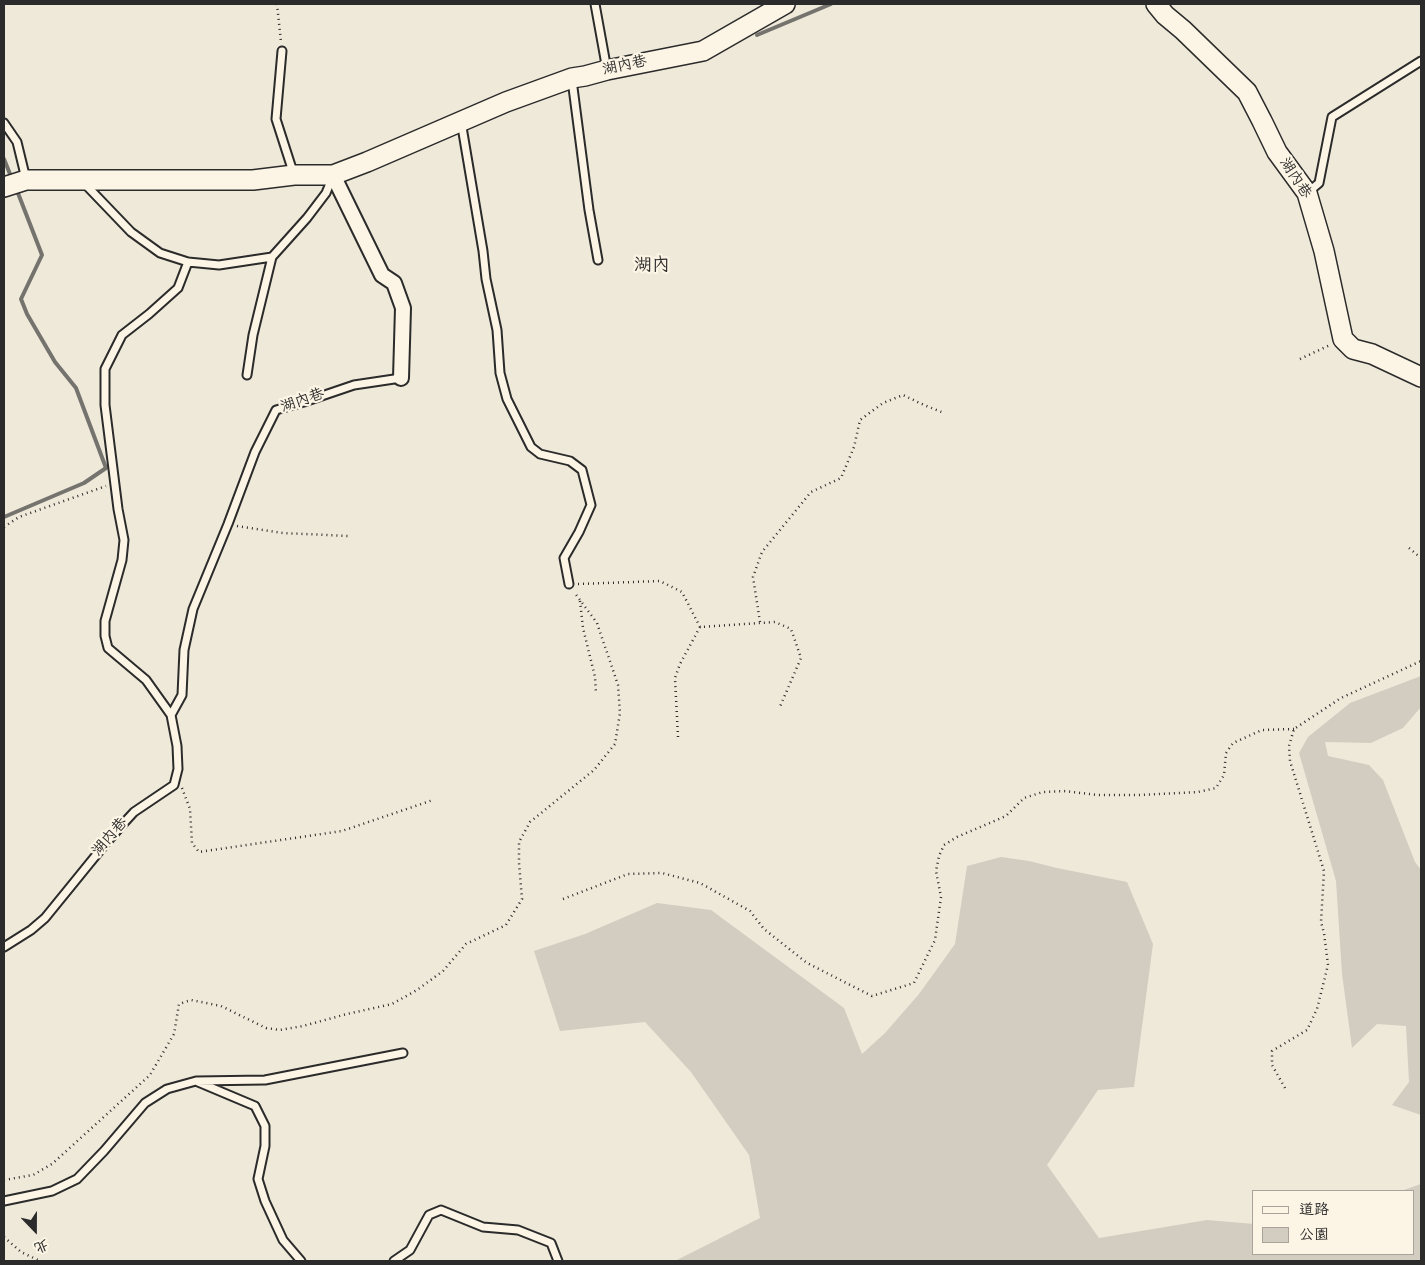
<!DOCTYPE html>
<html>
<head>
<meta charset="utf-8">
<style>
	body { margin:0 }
	#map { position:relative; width:1425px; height:1265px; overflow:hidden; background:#efe9da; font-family:"Gochi Hand","LXGW WenKai TC",sans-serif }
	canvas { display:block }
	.frame { position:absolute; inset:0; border:5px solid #2b2b2b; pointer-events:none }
	.legend { position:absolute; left:1252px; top:1190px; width:162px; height:65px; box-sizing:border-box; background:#fcf5e5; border:1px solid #a8a49b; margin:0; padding:6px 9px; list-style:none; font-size:15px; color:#2b2b2b }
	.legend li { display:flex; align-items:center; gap:10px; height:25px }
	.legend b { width:25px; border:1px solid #a8a49b }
	.north { position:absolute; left:10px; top:1205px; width:50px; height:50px; -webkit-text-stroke:4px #fcf5e5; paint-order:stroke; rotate:158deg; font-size:14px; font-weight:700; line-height:20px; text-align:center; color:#2b2b2b }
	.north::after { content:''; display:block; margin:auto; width:18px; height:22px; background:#2b2b2b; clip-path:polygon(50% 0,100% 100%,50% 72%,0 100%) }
</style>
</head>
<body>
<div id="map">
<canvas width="1425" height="1265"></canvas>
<div class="frame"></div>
<ul class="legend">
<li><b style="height:6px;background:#fcf5e5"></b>道路</li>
<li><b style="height:14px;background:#d2cdc0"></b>公園</li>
</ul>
<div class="north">北</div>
</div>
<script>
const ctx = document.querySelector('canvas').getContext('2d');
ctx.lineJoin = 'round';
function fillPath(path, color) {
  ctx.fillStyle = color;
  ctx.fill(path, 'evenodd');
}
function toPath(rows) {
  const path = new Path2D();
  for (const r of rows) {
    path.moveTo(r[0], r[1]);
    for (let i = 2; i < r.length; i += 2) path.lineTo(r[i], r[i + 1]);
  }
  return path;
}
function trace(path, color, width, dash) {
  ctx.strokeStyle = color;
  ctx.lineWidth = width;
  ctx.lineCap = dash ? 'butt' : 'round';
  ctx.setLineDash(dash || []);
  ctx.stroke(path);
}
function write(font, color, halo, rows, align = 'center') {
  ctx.font = font + ' "Gochi Hand","LXGW WenKai TC",sans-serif';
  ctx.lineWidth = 4.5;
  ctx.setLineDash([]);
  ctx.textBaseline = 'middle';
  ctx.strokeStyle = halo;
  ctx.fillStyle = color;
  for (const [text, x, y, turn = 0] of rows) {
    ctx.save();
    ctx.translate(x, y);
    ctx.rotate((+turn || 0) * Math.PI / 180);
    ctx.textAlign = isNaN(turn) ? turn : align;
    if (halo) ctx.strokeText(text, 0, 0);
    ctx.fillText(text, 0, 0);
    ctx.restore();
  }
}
const green = toPath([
	[1421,676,1421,707,1403,728,1371,743,1325,742,1328,756,1369,765,1383,780,1415,862,1421,870,1421,1115,1392,1105,1409,1082,1406,1026,1377,1024,1352,1048,1342,974,1336,881,1299,753,1308,737,1350,703],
	[1001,857,1029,861,1057,868,1127,882,1153,944,1134,1087,1098,1090,1047,1165,1099,1238,1207,1220,1254,1224,1254,1254,1414,1254,1414,1191,1401,1191,1421,1184,1421,1261,675,1261,760,1218,749,1155,691,1072,645,1022,560,1031,534,951,585,934,657,903,711,910,844,1008,862,1054,885,1033,919,994,955,944,967,866]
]);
const stream = toPath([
	[757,35,831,4],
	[4,159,12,179],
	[4,517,84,483,106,468,76,388,55,362,27,314,21,299,42,255,16,188]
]);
const path = toPath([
	[277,4,281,42],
	[1300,359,1330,345],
	[237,526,283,533,348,536],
	[4,527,19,517,106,486],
	[1409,548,1421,558],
	[578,584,660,581,682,592,700,627,775,622,791,629,801,658,779,709],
	[580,601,583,628,595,677,596,693],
	[760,622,753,577,762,552,811,492,841,478,854,447,860,420,883,403,903,395,924,405,944,413],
	[678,737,675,678,680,664,700,627],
	[182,788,190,809,192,843,199,852,342,831,433,800],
	[563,899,628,874,662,873,700,883,750,911,764,929,807,963,872,996,914,983,935,940,941,897,936,871,939,856,944,845,957,837,1006,816,1024,798,1043,792,1064,791,1098,795,1138,795,1198,792,1216,788,1224,775,1226,753,1233,743,1262,730,1294,729],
	[1285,1088,1272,1065,1272,1051,1307,1030,1317,1009,1328,965,1324,933,1321,922,1324,871,1290,761,1289,746,1294,729,1341,698,1421,661],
	[4,1180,33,1175,52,1164,150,1075,174,1034,179,1004,191,1000,221,1006,266,1028,280,1030,303,1026,347,1014,392,1004,417,990,443,971,466,944,506,925,522,899,519,863,519,842,530,822,594,770,615,744,620,713,618,685,597,623,574,592],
	[4,1237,21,1252,40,1261]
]);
const lane = toPath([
	[595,4,607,70],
	[282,51,276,119,294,175],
	[572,80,589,210,598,260],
	[461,121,483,251,486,279,497,330,500,373,507,399,531,447,540,454,570,461,582,470,591,505,579,532,564,558,569,584],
	[4,123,17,142,26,179],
	[84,183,131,232,160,253,188,262,219,265,272,257],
	[1307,193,1319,183,1332,117,1421,61],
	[247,375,253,335,272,257,307,218,326,193,333,176],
	[171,715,182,695,184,650,193,609,228,524,255,452,276,410,304,402,354,385,401,378],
	[4,947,31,930,45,918,106,843,122,825,134,812,174,785,178,769,177,746,171,715,146,680,108,648,105,636,105,621,122,560,124,540,118,509,105,405,105,369,122,335,149,314,178,288,188,262],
	[198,1082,255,1106,265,1126,265,1146,258,1179,265,1201,283,1240,301,1261],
	[4,1201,52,1191,77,1179,104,1151,145,1103,167,1089,196,1081,265,1080,403,1053],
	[394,1261,410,1250,429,1215,441,1210,483,1227,518,1230,551,1243,558,1261]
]);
const street = toPath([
	[333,175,382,275,394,283,403,308,401,378]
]);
const secondary = toPath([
	[1156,4,1165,15,1183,30,1247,92,1262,121,1277,152,1307,193,1324,251,1343,339,1353,349,1372,354,1421,377],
	[4,187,26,180,253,180,294,175,333,175,367,162,506,102,572,78,585,76,607,70,703,51,785,4]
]);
const streetNames = [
	["湖內巷",625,67,-12],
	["湖內巷",1294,179,57],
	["湖內巷",303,402,-19],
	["湖內巷",111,838,-49]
];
const quarterNames = [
	["湖內",652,267]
];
fillPath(green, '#d2cdc0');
trace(stream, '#75736d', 4);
trace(lane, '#2b2b2b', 11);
trace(street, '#2b2b2b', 18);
trace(secondary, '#2b2b2b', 22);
trace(path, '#2b2b2b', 2.5, [1, 4]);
trace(lane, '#fcf5e5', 7);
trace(street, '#fcf5e5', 14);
trace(secondary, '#fcf5e5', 19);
write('15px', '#2b2b2b', '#fcf5e5', streetNames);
write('18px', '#2b2b2b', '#fcf5e5', quarterNames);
</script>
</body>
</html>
